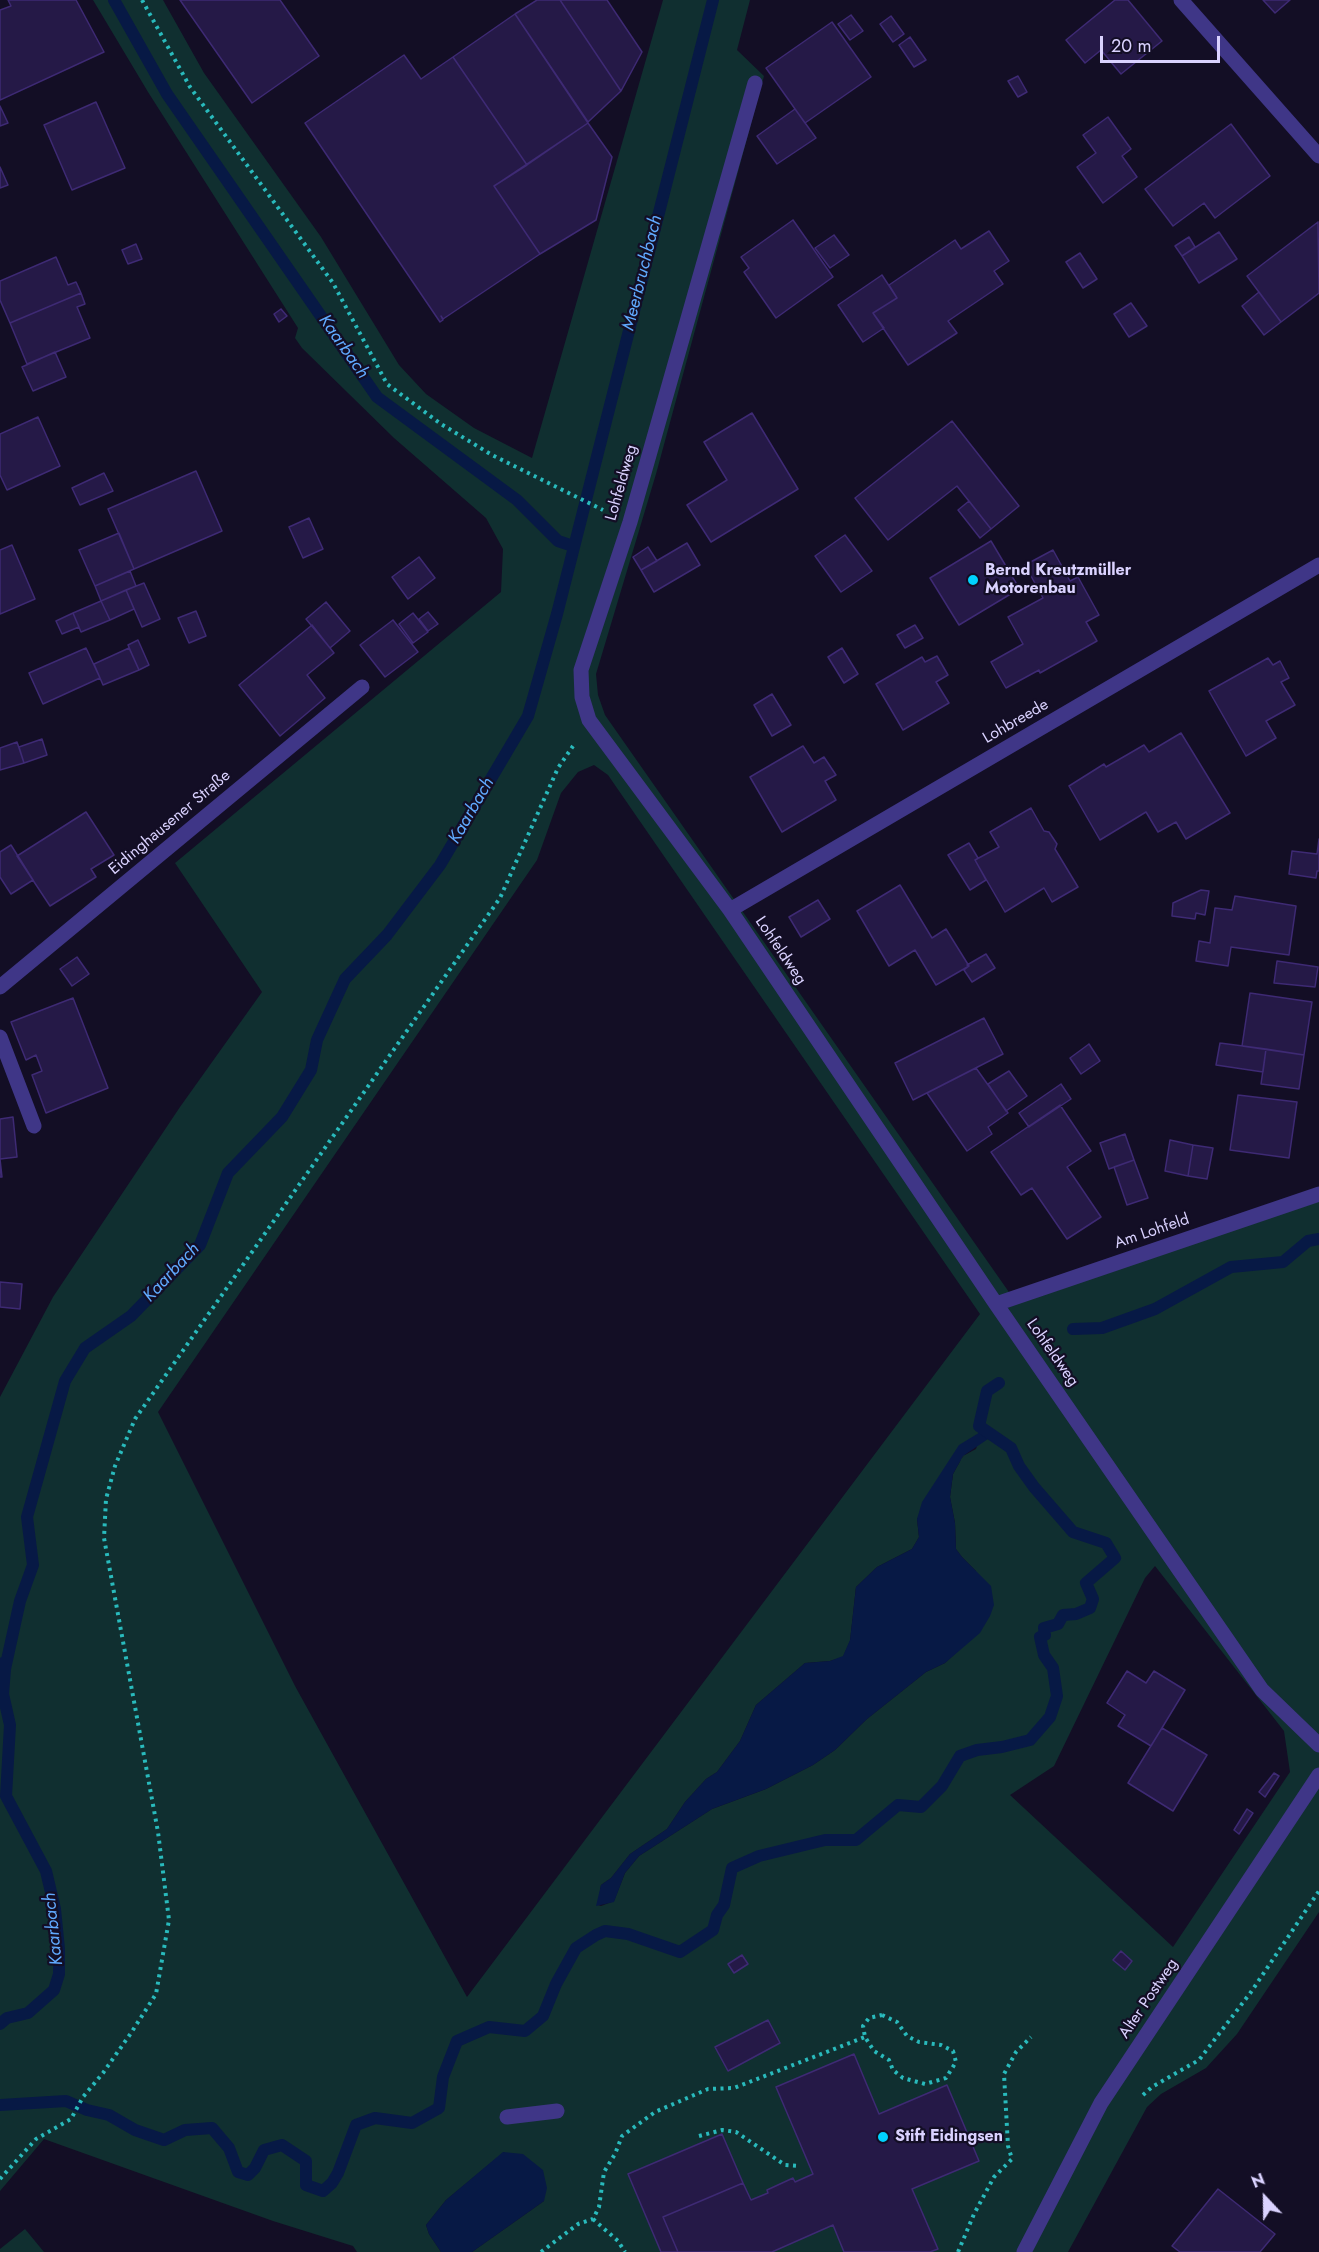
<!DOCTYPE html>
<html>
<head>
<meta charset="utf-8">
<style>
	body { margin:0 }
	#map { position:relative; width:1319px; height:2252px; overflow:hidden; background:#130e25; font-family:Jost,sans-serif }
	canvas { display:block }
	.north { position:absolute; left:1235px; top:2168px; width:60px; height:60px; -webkit-text-stroke:4px #130e25; paint-order:stroke; rotate:338deg; font-size:16px; font-weight:700; line-height:24px; text-align:center; color:#dad2ff }
	.north::after { content:''; display:block; margin:auto; width:21px; height:27px; background:#dad2ff; clip-path:polygon(50% 0,100% 100%,50% 72%,0 100%) }
	.scale { position:absolute; left:1100px; top:36px; width:120px; height:27px; box-sizing:border-box; border:3px solid #dad2ff; border-top:0; padding-left:8px; font-size:18px; line-height:21px; white-space:nowrap; color:#dad2ff; -webkit-text-stroke:4px #130e25; paint-order:stroke }
</style>
</head>
<body>
<div id="map">
<canvas width="1319" height="2252"></canvas>
<div class="north">N</div>
<div class="scale">20 m</div>
</div>
<script>
const ctx = document.querySelector('canvas').getContext('2d');
ctx.lineJoin = 'round';
function fillPath(path, color) {
  ctx.fillStyle = color;
  ctx.fill(path, 'evenodd');
}
function toPath(rows) {
  const path = new Path2D();
  for (const r of rows) {
    path.moveTo(r[0], r[1]);
    for (let i = 2; i < r.length; i += 2) path.lineTo(r[i], r[i + 1]);
  }
  return path;
}
function trace(path, color, width, dash) {
  ctx.strokeStyle = color;
  ctx.lineWidth = width;
  ctx.lineCap = dash ? 'butt' : 'round';
  ctx.setLineDash(dash || []);
  ctx.stroke(path);
}
function write(font, color, halo, rows, align = 'center') {
  ctx.font = font + ' Jost,sans-serif';
  ctx.lineWidth = 4.5;
  ctx.setLineDash([]);
  ctx.textBaseline = 'middle';
  ctx.strokeStyle = halo;
  ctx.fillStyle = color;
  for (const [text, x, y, turn = 0] of rows) {
    ctx.save();
    ctx.translate(x, y);
    ctx.rotate((+turn || 0) * Math.PI / 180);
    ctx.textAlign = isNaN(turn) ? turn : align;
    if (halo) ctx.strokeText(text, 0, 0);
    ctx.fillText(text, 0, 0);
    ctx.restore();
  }
}
const green = toPath([
	[93,0,163,0,204,73,321,237,399,365,426,394,474,428,532,458,663,0,750,0,737,50,764,76,656,474,596,674,598,695,605,715,1011,1295,1319,1192,1319,1912,1237,2034,1206,2068,1161,2094,1147,2107,1068,2252,472,2252,544,2201,504,2152,446,2200,426,2225,429,2234,441,2252,357,2252,353,2246,273,2221,44,2139,0,2191,0,1397,53,1297,180,1107,262,992,175,863,501,592,503,549,486,518,394,438,302,348,295,338,298,328,148,92],
	[594,765,608,775,980,1314,467,1997,295,1686,158,1412,537,860,561,793,578,772],
	[982,1431,976,1449,963,1456,953,1474,950,1497,955,1523,956,1549,962,1557,976,1571,962,1647,945,1663,926,1672,867,1719,835,1750,813,1765,766,1789,712,1809,639,1856,625,1873,614,1901,601,1906,598,1905,601,1885,611,1878,630,1854,667,1829,685,1802,706,1779,717,1772,740,1741,756,1705,805,1663,830,1661,843,1657,850,1641,856,1587,877,1567,912,1549,919,1537,917,1519],
	[1155,1566,1284,1731,1290,1772,1173,1947,1010,1795,1054,1766,1145,1578],
	[25,2229,44,2252,0,2252,0,2249]
]);
const water = toPath([
	[982,1431,991,1437,963,1456,953,1474,950,1497,955,1523,956,1549,962,1557,991,1586,994,1605,990,1616,980,1633,945,1663,926,1672,867,1719,835,1750,813,1765,766,1789,712,1809,639,1856,625,1873,614,1902,596,1906,601,1885,611,1878,630,1854,667,1829,685,1802,706,1779,717,1772,740,1741,756,1705,805,1663,830,1661,843,1656,850,1640,856,1587,877,1567,912,1549,919,1537,917,1519,922,1502,959,1445],
	[503,2152,523,2154,543,2170,547,2188,544,2201,472,2252,441,2252,429,2234,426,2225,446,2200]
]);
const stream = toPath([
	[114,0,167,94,377,397,517,500,558,541,573,546],
	[1073,1329,1102,1328,1155,1309,1231,1267,1283,1262,1308,1241,1319,1239],
	[5,1669,20,1601,33,1565,27,1517,65,1381,85,1348,131,1316,200,1245,228,1173,282,1117,311,1070,317,1040,345,979,387,935,440,865,528,716,557,614,713,0],
	[0,2024,7,2018,28,2013,54,1990,59,1974,59,1949,55,1909,46,1871,6,1796,10,1725,3,1694,5,1669,3,1663],
	[0,2105,66,2101,87,2110,109,2115,135,2130,164,2140,185,2130,212,2128,229,2148,238,2172,248,2175,255,2168,264,2150,282,2145,306,2161,306,2185,323,2191,332,2183,338,2173,356,2125,375,2118,412,2123,439,2108,443,2077,457,2041,489,2027,525,2031,543,2016,556,1984,576,1948,596,1935,605,1931,628,1934,680,1952,713,1930,717,1915,724,1905,732,1868,759,1856,825,1840,856,1840,898,1805,921,1807,942,1786,960,1756,977,1750,1002,1747,1030,1740,1050,1717,1057,1696,1053,1668,1044,1655,1040,1637,1045,1635,1044,1628,1058,1624,1063,1615,1076,1614,1090,1608,1093,1599,1086,1583,1115,1558,1106,1543,1073,1532,1034,1487,1019,1466,1011,1448,979,1426,987,1391,999,1383]
]);
const building = toPath([
	[8,0,76,0,104,52,0,100,0,10,11,6,8,0],
	[180,0,280,0,319,56,252,103,180,0],
	[537,0,560,0,621,91,588,122,515,14,537,0],
	[560,0,607,0,642,52,621,91,560,0],
	[1115,0,1128,0,1162,41,1121,74,1101,50,1085,63,1066,40,1115,0],
	[1263,0,1290,0,1275,13,1263,0],
	[515,14,588,123,527,165,453,57,515,14],
	[851,15,863,31,850,40,838,24,851,15],
	[891,16,904,34,893,42,880,24,891,16],
	[832,22,871,77,805,123,766,68,832,22],
	[910,37,926,60,914,67,899,45,910,37],
	[404,55,421,79,453,57,527,165,494,186,540,254,443,319,441,316,443,320,440,322,305,123,404,55],
	[1018,76,1027,92,1018,97,1008,81,1018,76],
	[96,102,125,168,72,190,44,125,96,102],
	[0,106,8,123,0,126,0,106],
	[795,109,816,138,777,164,757,136,795,109],
	[1108,117,1131,149,1122,156,1137,177,1103,203,1077,167,1096,153,1083,135,1108,117],
	[588,123,612,157,596,220,540,254,494,186,588,123],
	[1231,124,1270,176,1215,218,1204,203,1173,226,1145,189,1231,124],
	[0,167,8,185,0,188,0,167],
	[793,220,833,277,776,318,744,272,749,268,741,257,793,220],
	[1318,222,1319,293,1281,322,1247,276,1318,222],
	[989,231,1009,261,994,271,1003,284,948,321,957,333,908,365,873,313,897,298,889,285,955,240,961,249,989,231],
	[1219,232,1237,259,1199,283,1182,256,1219,232],
	[834,235,849,255,830,268,815,248,834,235],
	[1189,237,1195,247,1182,256,1175,246,1189,237],
	[136,244,142,259,128,264,122,250,136,244],
	[1080,253,1097,279,1083,288,1066,262,1080,253],
	[56,257,68,285,76,282,81,293,10,323,0,300,0,281,56,257],
	[882,275,897,298,873,313,884,328,863,342,838,305,882,275],
	[1259,292,1281,322,1264,335,1242,306,1259,292],
	[81,293,85,304,77,307,90,338,27,364,10,323,81,293],
	[1131,303,1147,326,1129,337,1114,314,1131,303],
	[281,309,287,316,279,322,274,314,281,309],
	[55,352,66,377,33,391,22,367,55,352],
	[752,413,798,489,711,542,687,505,727,480,704,442,752,413],
	[38,417,60,466,7,490,0,475,0,434,38,417],
	[952,421,1019,506,991,529,957,486,888,540,855,498,952,421],
	[196,471,222,531,134,569,108,509,196,471],
	[104,473,113,491,80,505,72,488,104,473],
	[969,501,991,529,980,538,958,510,969,501],
	[309,518,323,549,303,558,289,527,309,518],
	[119,533,134,569,95,586,79,550,119,533],
	[845,535,872,571,841,592,815,556,845,535],
	[991,541,1016,583,1014,592,959,625,930,578,991,541],
	[687,543,700,565,654,592,641,570,687,543],
	[12,545,35,599,0,614,0,550,12,545],
	[648,547,657,561,641,570,633,557,648,547],
	[1053,550,1070,581,1078,577,1099,615,1086,622,1097,641,1040,673,1039,670,1006,688,991,662,1023,644,1008,617,1043,598,1025,565,1053,550],
	[419,557,435,578,408,599,392,577,419,557],
	[130,571,136,586,101,601,95,586,130,571],
	[144,583,160,619,142,627,126,590,144,583],
	[126,590,134,609,110,620,101,601,126,590],
	[101,601,110,620,81,632,73,613,101,601],
	[326,602,350,631,330,648,306,619,326,602],
	[196,611,206,636,189,643,178,618,196,611],
	[428,612,438,624,428,631,419,619,428,612],
	[73,613,79,627,62,634,56,621,73,613],
	[413,613,428,632,413,643,399,624,413,613],
	[393,620,418,652,385,677,360,645,393,620],
	[312,625,334,653,307,675,325,698,280,736,239,685,312,625],
	[915,625,923,638,905,648,897,635,915,625],
	[138,640,149,665,139,670,128,645,138,640],
	[86,648,100,678,43,704,29,673,86,648],
	[129,648,139,670,103,685,94,664,129,648],
	[842,648,858,674,844,683,828,657,842,648],
	[937,656,948,675,936,682,949,703,903,730,876,684,922,657,925,662,937,656],
	[1268,658,1273,665,1280,661,1289,678,1281,682,1295,705,1266,721,1276,738,1246,756,1209,691,1268,658],
	[772,694,791,725,772,736,754,705,772,694],
	[1181,733,1230,813,1186,839,1176,822,1158,832,1146,812,1100,840,1069,786,1104,764,1106,767,1144,745,1149,752,1181,733],
	[42,739,47,755,24,763,19,747,42,739],
	[17,742,24,763,0,770,0,748,17,742],
	[803,746,814,763,824,757,836,775,825,781,836,800,782,832,750,777,803,746],
	[1031,808,1044,831,1049,832,1057,844,1055,849,1078,887,1052,902,1044,888,1005,912,975,860,999,847,990,832,1031,808],
	[86,812,114,855,91,869,96,877,50,906,17,856,86,812],
	[1319,839,1319,871,1317,871,1316,878,1289,874,1292,851,1317,854,1319,839],
	[969,843,978,858,975,860,986,880,970,890,948,855,969,843],
	[11,845,33,880,11,894,0,877,0,852,11,845],
	[900,885,932,938,946,929,969,966,936,985,915,950,889,966,857,911,900,885],
	[1201,890,1209,891,1205,915,1196,913,1195,919,1172,916,1173,903,1201,890],
	[1235,896,1296,906,1289,955,1231,947,1228,966,1196,961,1199,941,1210,943,1215,908,1232,910,1235,896],
	[818,900,830,919,801,937,789,917,818,900],
	[986,954,995,968,972,982,964,970,969,966,967,965,986,954],
	[77,957,89,974,72,986,60,969,77,957],
	[1277,961,1318,967,1315,987,1274,983,1277,961],
	[1250,993,1312,1002,1304,1055,1242,1046,1250,993],
	[73,998,108,1088,46,1113,32,1075,42,1071,36,1055,26,1060,11,1022,73,998],
	[984,1018,1003,1054,913,1100,895,1063,984,1018],
	[1220,1043,1266,1049,1263,1072,1216,1065,1220,1043],
	[1089,1044,1100,1061,1081,1074,1070,1058,1089,1044],
	[1266,1049,1304,1055,1299,1089,1261,1084,1266,1049],
	[976,1068,1008,1113,988,1127,992,1134,967,1151,927,1093,976,1068],
	[1009,1071,1027,1096,1006,1111,988,1084,1009,1071],
	[1061,1084,1071,1099,1029,1127,1019,1113,1061,1084],
	[1238,1095,1297,1102,1289,1158,1230,1150,1238,1095],
	[1060,1105,1091,1151,1067,1167,1101,1217,1067,1239,1032,1188,1021,1195,991,1152,1060,1105],
	[13,1117,17,1157,0,1159,2,1177,0,1177,0,1119,13,1117],
	[1125,1134,1134,1160,1109,1169,1100,1143,1125,1134],
	[1170,1140,1193,1145,1188,1176,1165,1171,1170,1140],
	[1193,1145,1213,1148,1207,1179,1188,1176,1193,1145],
	[1134,1160,1148,1198,1127,1205,1114,1167,1134,1160],
	[0,1282,22,1284,20,1309,0,1307,0,1282],
	[1127,1671,1146,1683,1154,1671,1185,1690,1151,1746,1118,1726,1125,1715,1107,1703,1127,1671],
	[1162,1728,1207,1755,1173,1811,1128,1783,1162,1728],
	[1274,1773,1279,1776,1265,1797,1259,1792,1274,1773],
	[1247,1809,1253,1813,1239,1834,1234,1830,1247,1809],
	[1121,1951,1132,1961,1125,1970,1113,1960,1121,1951],
	[742,1955,748,1964,734,1973,728,1964,742,1955],
	[768,2020,780,2043,728,2071,715,2047,768,2020],
	[854,2054,879,2114,947,2085,979,2161,912,2189,938,2249,930,2252,844,2252,833,2225,772,2252,678,2252,663,2217,743,2183,751,2200,768,2193,767,2190,793,2178,795,2182,813,2174,776,2087,854,2054],
	[722,2134,743,2183,663,2217,678,2252,661,2252,628,2174,722,2134],
	[1218,2189,1275,2234,1260,2252,1180,2252,1172,2246,1218,2189]
]);
const path = toPath([
	[142,0,190,87,333,283,387,384,441,424,492,455,603,510],
	[882,2015,897,2022,907,2036,919,2042,941,2045,953,2051,956,2062,946,2078,925,2084,903,2078,893,2070,889,2060,874,2051,865,2037,863,2026,869,2018,882,2015],
	[1143,2095,1152,2087,1199,2060,1251,1992,1319,1891],
	[699,2136,722,2130,736,2132,785,2165,798,2166],
	[0,2179,36,2139,71,2119,83,2097,103,2073,131,2033,156,1994,169,1920,158,1832,104,1538,106,1499,115,1466,135,1419,500,898,558,768,573,746],
	[593,2219,618,2241,625,2252],
	[541,2252,578,2224,593,2219,599,2207,604,2172,615,2154,622,2136,655,2112,708,2089,734,2088,865,2037],
	[958,2252,974,2214,994,2177,1012,2159,1008,2146,1004,2074,1016,2052,1031,2037]
]);
const lane = toPath([
	[0,987,362,687],
	[0,1037,34,1126],
	[507,2117,557,2111]
]);
const street = toPath([
	[1181,0,1319,156],
	[755,83,630,522,581,670,582,697,589,720,730,910,996,1304,1262,1690,1319,1745],
	[730,910,1319,565],
	[996,1304,1319,1194],
	[1024,2252,1101,2103,1319,1775]
]);
const markers = [
	[973,580,6,"#00d2fd"],
	[883,2137,6,"#00d2fd"]
];
const streetNames = [
	["Lohfeldweg",622,483,-74],
	["Lohbreede",1016,722,-30],
	["Eidinghausener Straße",170,823,-40],
	["Lohfeldweg",780,951,56],
	["Am Lohfeld",1152,1232,-19],
	["Lohfeldweg",1052,1353,55],
	["Alter Postweg",1149,1999,-56]
];
const poiNames = [
	["Bernd Kreutzmüller",985,571],
	["Motorenbau",985,589],
	["Stift Eidingsen",895,2137]
];
const waterNames = [
	["Meerbruchbach",643,273,-76],
	["Kaarbach",343,347,55],
	["Kaarbach",472,811,-60],
	["Kaarbach",172,1273,-47],
	["Kaarbach",54,1929,-96]
];
fillPath(green, '#102f30');
fillPath(water, '#071945');
trace(stream, '#071945', 12);
fillPath(building, '#251947');
trace(building, '#3e2a74', 1.5);
trace(path, '#29babc', 4, [3, 4.5]);
trace(lane, '#3f3687', 15);
trace(street, '#3f3687', 15);
for (const [x, y, r, color] of markers) {
  const dot = new Path2D();
  dot.arc(x, y, r, 0, 2 * Math.PI);
  ctx.fillStyle = color;
  ctx.fill(dot);
  trace(dot, '#130e25', 2);
}
write('16px', '#dad2ff', '#130e25', streetNames);
write('bold 16px', '#dad2ff', '#130e25', poiNames, 'left');
write('italic 18px', '#60aaff', '#130e25', waterNames);
</script>
</body>
</html>
